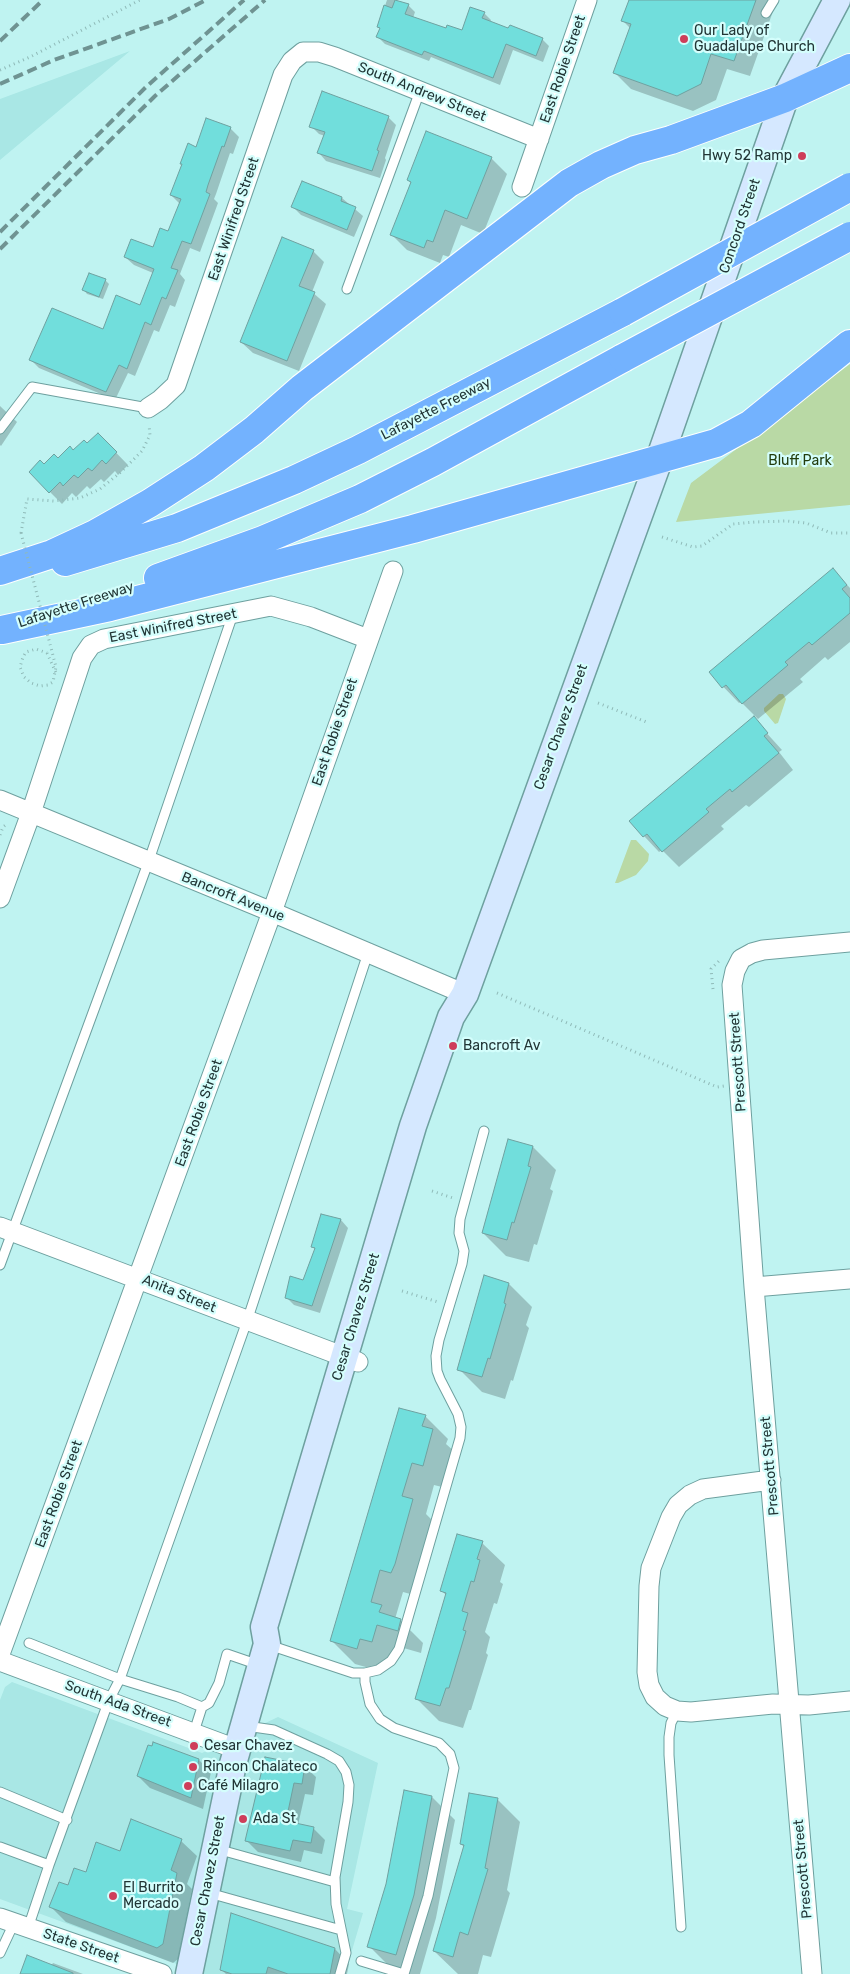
<!DOCTYPE html>
<html>
<head>
<meta charset="utf-8">
<style>
	body { margin:0 }
	canvas { display:block; background:#bff3f1 }
</style>
</head>
<body>
<canvas width="850" height="1974"></canvas>
<script>
const ctx = document.querySelector('canvas').getContext('2d');
ctx.lineJoin = 'round';
function fillPath(path, color) {
  ctx.fillStyle = color;
  ctx.fill(path, 'evenodd');
}
function toPath(rows) {
  const path = new Path2D();
  for (const r of rows) {
    path.moveTo(r[0], r[1]);
    for (let i = 2; i < r.length; i += 2) path.lineTo(r[i], r[i + 1]);
  }
  return path;
}
function trace(path, color, width, dash) {
  ctx.strokeStyle = color;
  ctx.lineWidth = width;
  ctx.lineCap = dash ? 'butt' : 'round';
  ctx.setLineDash(dash || []);
  ctx.stroke(path);
}
function write(font, color, halo, rows, align = 'center') {
  ctx.font = font + ' Rubik,sans-serif';
  ctx.lineWidth = 4.5;
  ctx.setLineDash([]);
  ctx.textBaseline = 'middle';
  ctx.strokeStyle = halo;
  ctx.fillStyle = color;
  for (const [text, x, y, turn = 0] of rows) {
    ctx.save();
    ctx.translate(x, y);
    ctx.rotate((+turn || 0) * Math.PI / 180);
    ctx.textAlign = isNaN(turn) ? turn : align;
    if (halo) ctx.strokeText(text, 0, 0);
    ctx.fillText(text, 0, 0);
    ctx.restore();
  }
}
const built = toPath([
	[130,51,0,160,0,99],
	[12,1682,202,1753,278,1717,378,1763,347,1909,363,1913,345,1974,204,1974,0,1899,0,1700,5,1687]
]);
const green = toPath([
	[850,364,850,505,676,522,691,483],
	[779,694,783,694,786,699,778,723,775,724,764,711,764,708],
	[631,840,636,840,649,854,648,861,636,875,618,883,615,883]
]);
const shadow = toPath([
	[387,0,394,0,408,5,415,12,413,18,447,30,462,32,484,13,491,20,490,23,542,39,549,46,543,62,513,50,500,85,431,57,429,61,385,44,378,37,381,29,378,26],
	[630,0,777,0,750,76,727,69,716,100,693,111,631,89,615,73,631,29,623,21],
	[388,117,396,125,385,158,386,160,380,178,326,161,319,153,325,136,319,134,311,126],
	[230,128,239,137,233,154,230,153,216,194,214,199,218,203,200,252,190,248,180,274,185,280,175,307,170,305,159,332,154,330,135,376,128,373,115,400,39,368,31,360,104,331,141,306,153,273,134,265,125,257,153,249,169,233,180,204,171,195,183,165,182,164,197,148],
	[491,158,507,174,483,234,461,225,449,257,443,255,440,263,407,250,391,234,411,183,408,180],
	[342,198,363,216,354,237,301,215,293,207],
	[313,251,324,262,312,292,326,304,299,371,253,353,241,342],
	[105,280,109,284,103,299,87,294,84,290],
	[0,406,17,422,1,446,0,445],
	[98,434,128,465,118,475,115,471,104,482,101,479,90,489,87,486,76,497,72,493,62,504,30,472,87,445],
	[833,570,850,588,850,642,828,660,825,657,800,679,803,682,758,719,741,702,739,703,710,673],
	[753,718,782,750,779,752,793,770,749,807,746,805,721,826,724,829,679,867,662,850,659,852,644,836],
	[509,1141,533,1147,556,1170,550,1189,553,1191,537,1245,534,1244,529,1262,506,1256,483,1233],
	[322,1215,341,1220,348,1228,320,1313,294,1305,286,1297,303,1281,316,1250,312,1246],
	[509,1284,532,1307,526,1325,529,1328,513,1381,511,1380,505,1399,482,1392,459,1369],
	[425,1416,448,1439,446,1444,456,1453,446,1488,434,1485,426,1514,435,1523,414,1595,403,1592,395,1619,400,1620,423,1643,421,1653,400,1647,394,1665,382,1661,380,1671,355,1664,332,1641],
	[482,1543,505,1565,500,1582,503,1584,497,1604,494,1603,485,1632,490,1637,486,1653,488,1655,471,1710,469,1710,463,1728,439,1721,416,1698,447,1596,442,1591],
	[199,1760,211,1772,203,1809,150,1788,138,1776],
	[304,1766,316,1777,313,1795,305,1794,298,1825,314,1829,325,1840,322,1854,304,1850,301,1862,258,1852,247,1841],
	[432,1797,455,1820,436,1918,420,1974,407,1974,392,1969,369,1946],
	[497,1799,520,1822,507,1890,510,1893,491,1957,483,1955,478,1974,458,1974,434,1951,465,1848,461,1844],
	[181,1841,197,1856,187,1884,192,1889,178,1959,173,1963,66,1922,51,1907,69,1887,120,1852],
	[335,1949,349,1964,347,1974,226,1974,221,1969],
	[53,1963,83,1974,22,1974,51,1966]
]);
const building = toPath([
	[395,0,409,4,405,14,446,28,447,25,462,30,470,7,485,12,482,18,508,28,510,25,543,38,536,56,506,44,493,78,424,51,422,55,376,37,380,28,377,27,384,5,392,8,395,0],
	[629,0,756,0,734,61,711,54,701,84,677,96,613,73,631,24,621,21,629,0],
	[322,91,389,116,377,150,379,151,372,171,317,153,325,132,309,127,322,91],
	[206,118,231,127,224,147,222,146,208,185,206,192,210,194,191,244,182,241,171,268,178,270,166,299,162,297,151,325,145,322,127,369,119,365,106,392,29,360,52,308,103,329,116,295,140,305,154,269,124,257,131,239,153,247,160,228,168,231,181,199,170,195,182,164,180,164,188,143,196,147,206,118],
	[426,131,492,157,467,219,445,210,433,242,427,240,424,248,390,235,411,182,407,180,426,131],
	[302,181,342,197,341,201,356,207,347,230,291,207,302,181],
	[282,237,314,250,299,286,315,292,287,361,240,342,282,237],
	[89,273,106,279,99,297,82,290,89,273],
	[98,433,117,452,106,464,102,460,92,471,88,468,78,478,74,475,63,486,60,482,49,493,29,472,40,460,44,464,54,454,58,458,70,446,73,450,84,440,87,443,98,433],
	[833,568,847,585,842,589,850,598,850,613,812,645,809,642,785,662,788,665,742,704,726,685,722,688,709,672,833,568],
	[754,716,768,733,764,736,779,753,732,792,730,789,706,809,709,812,662,852,647,834,643,837,629,821,754,716],
	[508,1139,533,1146,528,1166,531,1167,514,1223,512,1222,507,1240,482,1233,508,1139],
	[321,1214,341,1219,312,1306,285,1298,290,1276,303,1280,315,1248,311,1247,321,1214],
	[484,1275,509,1283,504,1303,506,1304,490,1359,488,1358,482,1377,457,1370,484,1275],
	[399,1408,426,1415,422,1426,433,1429,423,1466,412,1463,402,1496,413,1499,395,1564,391,1573,380,1570,371,1602,382,1605,379,1612,401,1619,398,1631,377,1625,372,1642,360,1639,357,1649,330,1641,399,1408],
	[457,1534,483,1541,477,1559,480,1560,474,1582,471,1581,462,1611,468,1613,463,1630,466,1631,449,1688,446,1688,440,1706,415,1699,446,1593,440,1591,457,1534],
	[153,1742,199,1759,191,1798,137,1776,148,1745,152,1746,153,1742],
	[265,1757,305,1765,302,1784,294,1783,286,1821,314,1827,311,1843,293,1840,290,1851,245,1841,265,1757],
	[404,1790,432,1796,414,1895,396,1955,367,1947,386,1884,404,1790],
	[469,1793,498,1798,485,1868,488,1869,468,1935,460,1932,453,1957,433,1951,464,1845,460,1844,469,1793],
	[131,1819,182,1839,171,1870,177,1873,163,1944,157,1948,49,1907,59,1882,68,1885,74,1868,86,1872,96,1842,120,1851,131,1819],
	[231,1913,335,1948,330,1974,288,1974,268,1967,266,1974,232,1974,220,1970,231,1913],
	[27,1955,73,1973,73,1974,20,1974,27,1955]
]);
const path = toPath([
	[0,70,30,57,140,0],
	[21,533,27,499,54,501,80,498,100,489,121,472,142,451,150,435,149,425],
	[662,537,693,547,702,546,733,524,755,522,787,521,806,523,831,533,850,533],
	[47,653,57,675],
	[598,703,649,723],
	[0,835,3,827,7,824],
	[713,989,711,969,719,961],
	[497,993,717,1087,724,1086],
	[432,1191,453,1198],
	[402,1291,438,1302]
]);
const service = toPath([
	[766,13,774,0],
	[347,289,420,91],
	[0,429,32,387,148,408],
	[0,1265,148,863,233,614],
	[29,1643,120,1679,178,1697,202,1707,209,1703,219,1683,227,1654,259,1665],
	[269,1645,353,1673,365,1673,378,1670,391,1661,399,1649,460,1438,461,1427,458,1414,440,1379,437,1371,436,1356,439,1340,462,1264,464,1251,459,1233,460,1219,484,1131],
	[365,1673,365,1682,370,1704,380,1719,394,1728,439,1743,450,1754,454,1768,428,1896,404,1974],
	[677,1711,671,1723,669,1737,669,1755,681,1927],
	[246,1726,274,1730,327,1754,339,1761,346,1772,349,1785,348,1802,335,1877,336,1904,346,1953,340,1974],
	[194,1732,202,1707],
	[0,1792,67,1820],
	[0,1847,49,1865,109,1700,120,1679,247,1321,368,953],
	[217,1849,335,1882],
	[209,1893,341,1930],
	[28,1928,49,1865],
	[0,1953,14,1923],
	[361,1961,404,1974]
]);
const minor = toPath([
	[522,187,587,0],
	[148,408,160,400,176,385,283,75,292,61,303,52,319,52,335,57,539,139],
	[0,800,272,912,465,994],
	[0,898,31,813,82,658,91,645,104,639,271,606,311,617,368,639],
	[0,1227,358,1362],
	[754,1287,850,1279],
	[771,1480,703,1489,690,1495,678,1505,671,1517,651,1568,649,1586,647,1672,649,1685,655,1697,665,1706,677,1711,691,1712,773,1704,809,1705,850,1701],
	[0,1654,272,912,393,571],
	[0,1661,236,1749],
	[0,1918,162,1974],
	[812,1974,754,1287,732,985,735,971,741,959,752,953,763,950,850,942]
]);
const secondary = toPath([
	[189,1974,233,1764,267,1644,264,1627,413,1126,451,1017,465,994,659,460,785,98,837,0]
]);
const motorway = toPath([
	[65,562,177,528,294,480,358,450,623,312],
	[0,571,52,554,95,534,150,503,204,468,254,430,302,388,569,183,601,165,635,150,671,140,785,98,850,68],
	[158,578,263,540,360,499,433,462,623,358],
	[2,630,110,607,413,529,716,443,751,424,850,344]
]);
const rail = toPath([
	[0,41,43,0],
	[0,84,54,60,169,19,206,0],
	[0,232,146,87,244,0],
	[0,249,155,96,265,0]
]);
const pathBridge = toPath([
	[21,533,56,667,53,682,48,685,40,686,31,683,24,677,20,667,23,657,26,652,36,649,47,653]
]);
const motorwayBridge = toPath([
	[623,312,850,187],
	[623,358,850,236]
]);
const markers = [
	[684,39,5,"#ce3e5a"],
	[802,156,5,"#ce3e5a"],
	[453,1046,5,"#ce3e5a"],
	[194,1746,5,"#ce3e5a"],
	[193,1767,5,"#ce3e5a"],
	[188,1786,5,"#ce3e5a"],
	[243,1819,5,"#ce3e5a"],
	[113,1896,5,"#ce3e5a"]
];
const poiNames = [
	["Our Lady of",694,31],
	["Guadalupe Church",694,47],
	["Hwy 52 Ramp",792,156,"right"],
	["Bancroft Av",463,1046],
	["Cesar Chavez",204,1746],
	["Rincon Chalateco",203,1767],
	["Café Milagro",198,1786],
	["Ada St",253,1819],
	["El Burrito",123,1888],
	["Mercado",123,1904]
];
const streetNames = [
	["East Robie Street",563,69,-71],
	["South Andrew Street",422,92,22],
	["East Winifred Street",234,219,-71],
	["Concord Street",740,226,-71],
	["Lafayette Freeway",436,409,-27],
	["Lafayette Freeway",76,605,-18],
	["East Winifred Street",173,626,-11],
	["Cesar Chavez Street",561,727,-70],
	["East Robie Street",335,732,-71],
	["Bancroft Avenue",233,897,22],
	["Prescott Street",738,1062,-94],
	["East Robie Street",199,1113,-70],
	["Anita Street",179,1294,22],
	["Cesar Chavez Street",356,1317,-73],
	["Prescott Street",770,1466,-95],
	["East Robie Street",59,1494,-70],
	["South Ada Street",118,1704,20],
	["Prescott Street",803,1869,-95],
	["Cesar Chavez Street",208,1881,-79],
	["State Street",81,1946,19]
];
const parkNames = [
	["Bluff Park",800,461]
];
fillPath(built, '#a9e7e5');
fillPath(green, '#b9d9a5');
fillPath(shadow, '#0003');
fillPath(building, '#71dedc');
trace(building, '#6fa1a0', 1);
trace(service, '#6ea09f', 11);
trace(minor, '#6ea09f', 21);
trace(secondary, '#6ea09f', 29);
trace(motorway, '#fff', 30);
trace(path, '#8fbab8', 3, [1, 4]);
trace(service, '#fff', 9);
trace(minor, '#fff', 19);
trace(secondary, '#d5e8ff', 26);
trace(motorway, '#73b2fe', 28);
trace(rail, '#6f9392', 4, [10, 5]);
trace(motorwayBridge, '#fff', 30, []);
trace(pathBridge, '#8fbab8', 3, [1, 4]);
trace(motorwayBridge, '#73b2fe', 28);
for (const [x, y, r, color] of markers) {
  const dot = new Path2D();
  dot.arc(x, y, r, 0, 2 * Math.PI);
  ctx.fillStyle = color;
  ctx.fill(dot);
  trace(dot, '#d4fefc', 2);
}
write('14px', '#213535', '#d4fefc', poiNames, 'left');
write('14px', '#213535', '#d4fefc', streetNames);
write('14px', '#223c0d', '#d4fefc', parkNames);
</script>
</body>
</html>
